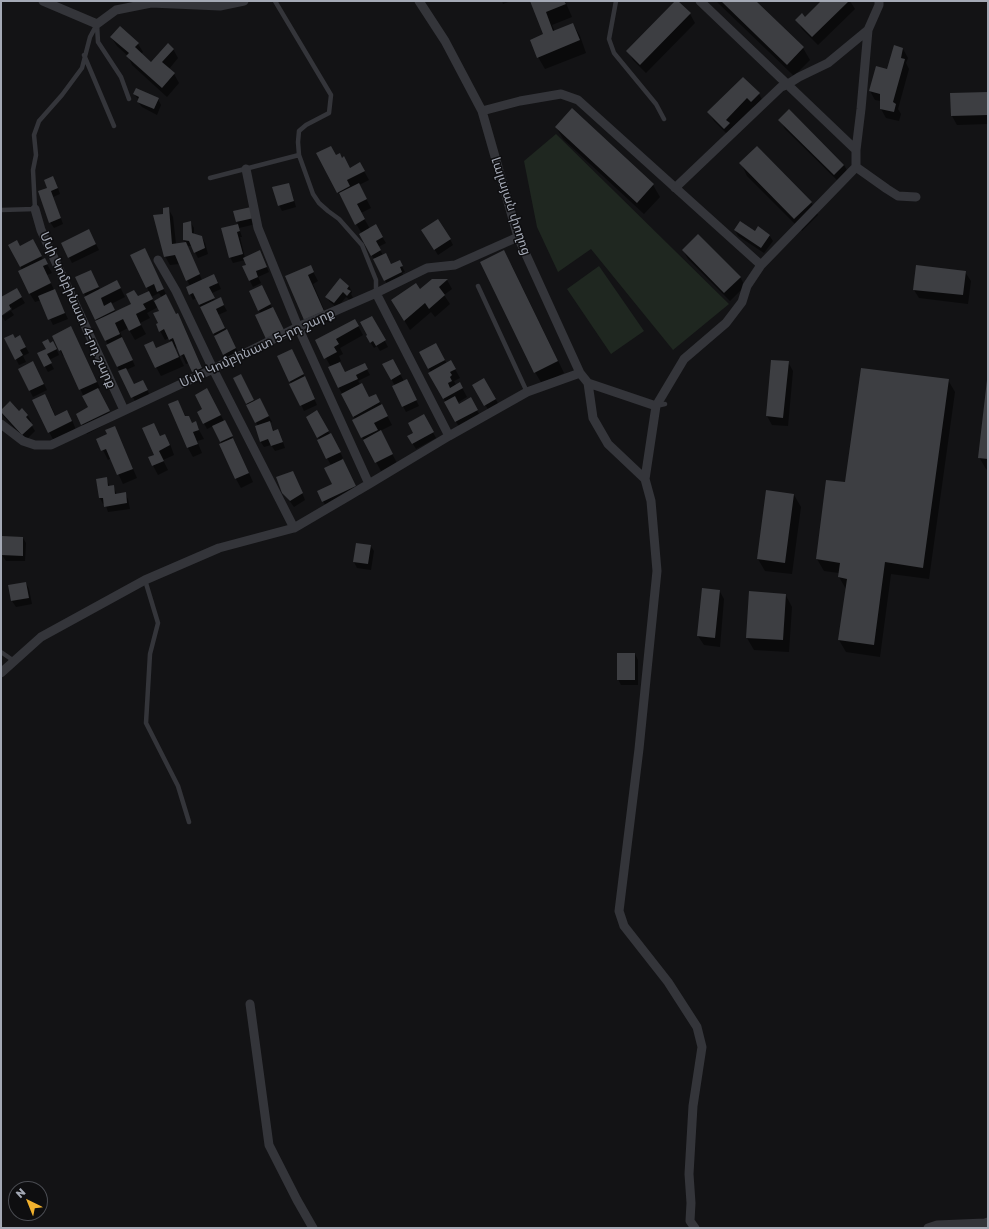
<!DOCTYPE html>
<html>
<head>
<meta charset="utf-8">
<style>
	body { margin:0 }
	#map { position:relative; width:989px; height:1229px; overflow:hidden; background:#131315; font-family:"Golos Text",sans-serif }
	canvas { display:block }
	.frame { position:absolute; inset:0; border:2px solid #a4a9b5; pointer-events:none }
	.north { position:absolute; left:8px; top:1181px; width:40px; height:40px; box-sizing:border-box; background:#0e0e10; border:1px solid #4a4c52; border-radius:50%; rotate:317deg; font-size:11px; font-weight:700; line-height:16px; text-align:center; color:#a4a9b5 }
	.north::after { content:''; display:block; margin:auto; width:14px; height:18px; background:#f1b12e; clip-path:polygon(50% 0,100% 100%,50% 72%,0 100%) }
</style>
</head>
<body>
<div id="map">
<canvas width="989" height="1229"></canvas>
<div class="frame"></div>
<div class="north">N</div>
</div>
<script>
const ctx = document.querySelector('canvas').getContext('2d');
ctx.lineJoin = 'round';
function fillPath(path, color) {
  ctx.fillStyle = color;
  ctx.fill(path, 'evenodd');
}
function toPath(rows) {
  const path = new Path2D();
  for (const r of rows) {
    path.moveTo(r[0], r[1]);
    for (let i = 2; i < r.length; i += 2) path.lineTo(r[i], r[i + 1]);
  }
  return path;
}
function trace(path, color, width, dash) {
  ctx.strokeStyle = color;
  ctx.lineWidth = width;
  ctx.lineCap = dash ? 'butt' : 'round';
  ctx.setLineDash(dash || []);
  ctx.stroke(path);
}
function write(font, color, halo, rows, align = 'center') {
  ctx.font = font + ' "Golos Text","Noto Sans Armenian",sans-serif';
  ctx.lineWidth = 3;
  ctx.setLineDash([]);
  ctx.textBaseline = 'middle';
  ctx.strokeStyle = halo;
  ctx.fillStyle = color;
  for (const [text, x, y, turn = 0] of rows) {
    ctx.save();
    ctx.translate(x, y);
    ctx.rotate((+turn || 0) * Math.PI / 180);
    ctx.textAlign = isNaN(turn) ? turn : align;
    if (halo) ctx.strokeText(text, 0, 0);
    ctx.fillText(text, 0, 0);
    ctx.restore();
  }
}
const green = toPath([
	[556,134,729,304,673,350,591,249,558,272,537,227,524,161],
	[599,266,644,331,611,354,567,289]
]);
const shadow = toPath([
	[502,1,511,1,503,4],
	[531,1,565,1,572,17,552,25,555,32,573,24,580,36,586,53,545,69,538,57,545,35],
	[677,1,690,14,695,23,646,73,633,60,628,51],
	[716,1,755,1,803,48,810,60,794,76],
	[823,1,850,1,855,9,818,45,802,29,797,20,805,18],
	[111,37,138,44,143,52,141,54,151,63,173,49,178,58,169,69,174,74,179,83,167,97,132,65,128,56,117,46],
	[903,49,908,58,906,63,909,69,898,109,901,114,899,121,886,118,881,109,881,101,875,100,870,91],
	[743,78,759,94,764,103,757,110,753,107,732,128,730,137,714,121,709,113],
	[988,93,988,124,957,125,952,116],
	[134,94,158,99,161,105,157,115,142,107,138,102,139,100],
	[572,110,653,185,660,197,644,214,563,139,556,127],
	[780,120,844,165,849,174,840,183,785,129],
	[336,156,350,169,360,164,369,180,359,185,371,208,361,213,370,229,375,226,386,243,378,247,383,255,391,265,399,261,405,272,402,273,405,278,388,286,374,259,360,235,362,234,338,192],
	[741,163,811,202,818,215,802,231,747,176],
	[56,183,60,194,53,197,63,224,54,228,50,222,48,189],
	[288,184,291,190,296,207,282,211,279,205],
	[168,208,173,217,176,244,185,243,184,240,184,224,191,223,194,228,194,235,202,237,205,243,208,254,198,258,192,246,187,246,202,280,217,280,221,289,212,293,215,301,223,304,227,311,218,315,239,354,227,360,196,298,193,300,190,294,190,286,179,264,170,265,165,256,164,215],
	[250,208,256,224,239,228,242,237,240,237,245,258,262,257,269,272,258,277,261,283,253,287,243,267,248,266,245,260,233,263,230,257,222,229,238,224,234,212],
	[735,230,769,235,773,241,764,253,738,236],
	[92,236,99,250,72,263,69,257],
	[426,236,450,239,453,245,438,255],
	[10,245,20,247,36,246,43,260,44,259,52,273,47,275,68,319,53,325,41,300,35,302,30,294,20,271,22,270],
	[145,249,176,316,178,315,183,324,206,377,198,380,189,363,186,364,178,347,175,348,184,366,161,376,156,367,156,349,171,342,169,338,165,340,157,325,159,324,160,311,158,307,147,313,150,318,140,323,146,334,135,340,128,328,120,332,135,366,126,370,134,385,146,387,150,396,136,403,120,372,107,345,108,345,85,297,86,297,77,278,94,277,100,290,117,281,125,297,111,304,116,312,132,304,138,297,149,292,147,287],
	[159,293,162,298,154,302,151,297],
	[683,250,740,277,745,286,730,301,688,259],
	[511,264,564,373,542,384,535,372],
	[310,266,318,281,313,284,329,321,310,329,305,320,286,276],
	[965,272,971,281,968,304,919,298,914,290],
	[432,280,447,280,452,289,444,295,450,304,435,317,431,312,410,330,392,300,420,291],
	[349,286,352,292,351,294,353,298,351,301,346,297,337,308,330,302,326,297],
	[16,289,25,303,11,311,14,315,5,321,2,316,12,310,12,307,1,314,1,298],
	[264,292,272,308,261,314,259,310],
	[372,317,388,347,380,351,377,346,374,348,367,337],
	[355,320,363,335,340,348,343,354,339,356,341,361,339,362,345,373,364,364,370,375,358,381,369,399,376,395,392,425,380,431,397,463,381,471,353,420,355,419,339,388,329,368,331,367,316,341],
	[74,333,100,388,97,389,114,420,87,434,77,414,89,408,65,356,63,356,53,336],
	[15,339,23,342,29,353,23,356,26,362,19,365,16,359],
	[49,344,56,348,59,355,49,360,54,369,48,372,38,354,47,349],
	[439,350,447,364,451,362,460,378,454,381,456,385,460,384,467,397,457,403,459,405,471,399,480,416,459,427,430,373,431,373,421,352],
	[295,356,317,405,304,411,290,381],
	[392,360,404,381,409,386,419,406,406,412,393,387,395,386,384,365],
	[788,362,793,371,788,426,772,425,767,416],
	[36,368,47,390,33,397,19,369],
	[234,379,244,381,255,402,263,405,272,422,270,423,274,431,278,430,281,436,285,448,275,451,271,445,264,447,260,441,258,426],
	[484,379,499,405,489,411,473,386],
	[948,380,955,392,929,579,891,574,880,657,846,652,839,640,846,589,839,577,839,573,824,571,817,559,827,481,846,483],
	[988,380,988,470,986,469,979,457],
	[210,395,235,442,253,482,241,488,236,479,221,445,222,444,213,426,207,429,198,412,204,410],
	[178,401,186,417,192,424,195,423,204,439,197,441,202,453,193,457,188,448,170,405],
	[50,404,56,417,72,420,76,430,54,441,49,432],
	[22,410,28,416,31,421,30,423,35,431,26,440,4,417,1,411,19,412],
	[317,412,330,435,334,440,343,458,342,458,360,495,328,510,323,501,333,485,331,465,327,458,320,440,307,417],
	[424,416,436,438,416,449,408,436,414,433],
	[154,424,161,437,170,444,174,455,163,460,168,470,158,475,149,458,155,455],
	[119,437,137,478,123,484,111,458,108,460,98,440],
	[106,478,110,487,113,486,117,495,125,494,128,499,130,509,108,512,105,503,103,504,100,498],
	[296,478,305,500,294,507,283,492],
	[794,495,801,507,792,574,765,571,758,559],
	[23,538,26,543,25,561,6,561,2,555],
	[370,545,374,551,371,570,357,568,354,562],
	[26,583,29,589,32,604,16,607,12,601,9,586],
	[703,589,719,590,724,599,720,647,704,645,698,636],
	[785,594,792,607,789,652,754,650,747,638],
	[635,654,638,660,638,685,621,685,618,679]
]);
const building = toPath([
	[530,1,564,1,566,4,546,12,553,31,573,23,580,40,537,58,530,40,543,34],
	[675,1,678,1,691,13,640,65,626,51],
	[721,1,756,1,804,47,787,65],
	[821,1,849,1,812,37,795,20,802,13,805,17],
	[120,26,139,43,135,47,151,62,168,43,174,49,162,62,175,73,162,88,126,56,129,53,110,37],
	[894,45,903,48,901,58,905,59,893,102,896,104,894,112,880,109,880,94,869,91,876,66,887,69],
	[743,77,760,93,751,102,747,98,726,120,730,123,724,129,707,112],
	[136,88,159,98,154,109,137,102,139,97,133,94],
	[988,92,988,115,951,116,950,93],
	[572,108,654,184,637,203,555,127],
	[789,109,844,165,834,175,778,120],
	[331,146,336,155,340,153,342,158,344,156,350,168,360,162,365,171,347,180,350,186,337,193,316,153],
	[757,146,812,202,794,219,739,163],
	[53,176,58,188,51,191,61,218,49,223,38,191,47,188,44,180],
	[289,183,294,201,278,206,272,187],
	[359,183,367,199,357,204,365,219,355,225,339,193],
	[169,207,172,244,186,242,200,274,186,281,175,255,164,257,153,215,163,214,163,208],
	[251,207,254,218,236,222,233,211],
	[438,219,451,239,434,250,421,230],
	[191,221,192,233,202,236,205,248,194,253,189,241,183,240,183,223],
	[740,221,755,231,758,226,770,235,761,248,734,230],
	[238,224,240,231,237,232,243,254,229,258,221,228],
	[376,224,383,237,376,241,381,250,371,256,359,234],
	[89,229,96,244,68,258,61,243],
	[698,234,741,277,724,293,682,250],
	[33,239,42,256,20,267,8,245,17,240,20,246],
	[145,248,164,289,157,292,154,284,146,288,130,255],
	[260,250,267,267,256,271,258,277,249,281,242,266,246,265,243,258],
	[504,250,558,361,534,373,480,262],
	[386,253,391,264,400,260,403,266,400,267,402,272,384,281,373,259],
	[45,258,48,264,43,266,51,283,29,294,18,271],
	[311,265,314,272,308,275,324,311,304,320,285,276],
	[916,265,966,271,963,295,913,290],
	[91,270,99,287,83,294,75,277],
	[214,274,218,283,209,287,215,298,199,305,193,293,189,295,186,287],
	[340,278,349,286,347,289,351,291,347,296,343,292,334,303,325,297],
	[432,279,448,279,439,287,445,295,429,309,425,303,404,321,391,300,416,283,420,289],
	[117,280,121,288,101,298,104,306,111,302,115,310,95,320,84,297],
	[262,285,271,304,258,311,249,291],
	[17,288,22,297,9,305,11,309,1,316,1,297],
	[55,289,65,313,48,320,38,296],
	[134,290,138,296,149,291,153,299,143,304,146,309,136,314,141,325,129,331,123,319,115,323,120,334,105,341,95,321,131,304,126,294],
	[166,294,176,314,178,313,202,368,192,372,184,354,180,356,173,338,169,340,164,329,159,332,156,324,158,323,153,313,159,311,154,301],
	[221,297,224,305,216,309,225,328,213,334,200,307],
	[273,307,284,330,266,339,255,315],
	[372,316,386,340,376,346,373,341,370,343,366,336,367,335,360,322],
	[355,319,359,326,336,339,339,344,334,347,337,352,324,359,315,340],
	[71,326,97,382,79,390,61,350,59,351,52,336],
	[227,329,236,348,223,355,214,336],
	[13,334,15,338,20,335,26,347,20,350,23,355,15,360,4,338],
	[122,337,133,360,117,367,106,345],
	[48,339,50,343,53,341,57,349,47,354,52,363,44,367,37,353,46,349,42,342],
	[153,341,156,348,172,341,179,357,155,368,144,345],
	[436,343,445,360,428,369,419,352],
	[292,349,304,374,289,382,277,356],
	[393,359,401,374,391,380,382,364],
	[451,360,456,369,450,372,452,375,450,377,452,381,448,383,450,388,460,382,463,388,443,399,428,373],
	[771,360,789,361,783,418,766,416],
	[33,361,44,384,29,391,18,369],
	[340,362,345,372,365,363,368,369,356,375,358,379,338,388,328,367],
	[126,368,134,384,143,380,148,390,131,398,118,371],
	[861,368,949,379,923,568,885,562,874,645,838,640,847,579,838,577,840,563,816,559,826,480,845,482],
	[241,374,254,400,246,404,233,378],
	[305,376,315,399,300,406,289,384],
	[484,378,496,399,484,406,472,385],
	[407,379,417,400,402,407,392,386],
	[987,380,988,380,988,459,978,458],
	[362,383,369,397,376,394,380,402,353,417,341,394],
	[98,388,110,411,81,425,76,414,88,407,82,396],
	[207,388,221,415,203,424,197,412,202,409,195,395],
	[45,394,55,416,67,410,72,421,48,433,32,400],
	[455,396,459,404,471,397,478,410,455,422,444,402],
	[260,398,269,416,255,423,246,405],
	[178,400,185,416,189,416,192,423,196,421,199,430,193,432,198,444,187,448,168,404],
	[10,401,19,411,22,408,28,415,26,417,33,425,22,435,1,412,1,410],
	[382,404,388,416,374,423,378,430,361,438,352,420],
	[317,410,329,431,317,438,306,417],
	[424,414,434,432,412,444,407,436,413,433,408,423],
	[225,420,233,436,220,442,212,426],
	[270,421,273,431,278,429,283,442,271,446,268,439,260,442,255,426],
	[154,423,160,436,165,434,170,445,159,451,164,461,152,466,148,457,154,455,142,428],
	[115,426,133,469,117,475,106,449,101,451,96,439,107,434,105,430],
	[381,430,393,454,375,463,363,440],
	[331,433,341,452,326,459,317,440],
	[233,438,249,473,235,479,219,444],
	[343,459,356,486,322,502,317,491,332,484,324,468],
	[293,471,303,493,290,501,282,493,276,477],
	[107,477,108,486,114,485,115,494,126,492,127,503,104,507,103,498,99,498,96,479],
	[766,490,794,494,785,563,757,559],
	[2,536,23,537,23,556,1,555],
	[356,543,371,545,368,564,353,562],
	[26,582,29,598,11,601,8,585],
	[702,588,720,590,715,638,697,636],
	[749,591,786,594,783,640,746,638],
	[617,653,635,653,635,680,617,680]
]);
const lane = toPath([
	[616,1,609,39,614,53,656,104,664,119],
	[97,25,98,42,121,77,129,99],
	[84,55,114,126],
	[299,155,313,194,319,203,328,211,339,219,362,245,376,280,376,293],
	[210,178,299,155,298,142,299,131,306,125,329,113,331,95,275,1],
	[1,210,35,209,33,170,36,155,34,135,39,121,62,95,82,68,90,37,97,24],
	[478,286,527,392],
	[656,406,665,404],
	[145,580,158,623,150,654,146,723,178,786,189,822],
	[1,652,14,661]
]);
const street = toPath([
	[43,1,97,24,116,10,151,3,220,6,244,1],
	[419,1,445,41,482,111,518,237,580,373,588,383,656,406],
	[700,1,856,150],
	[482,111,520,101,561,94,578,100,761,265],
	[856,167,887,189,898,196,916,197],
	[246,169,258,228,298,327,369,484],
	[675,188,781,87,788,84,799,77,828,63,868,30],
	[35,209,41,230,124,410],
	[158,260,176,291,213,369,294,528],
	[376,293,449,436],
	[588,383,593,418,608,444,645,479],
	[1,424,23,441,35,445,51,445,213,369,298,327,376,293,427,268,455,265,518,237],
	[1,673,41,637,145,580,219,548,294,528,369,484,449,436,527,392,580,373],
	[250,1004,269,1145,297,1200,313,1228],
	[695,1228,690,1221,691,1203,689,1174,693,1106,702,1047,697,1027,668,982,624,926,619,911,639,749,657,571,651,501,645,479,656,406,684,359,726,323,742,302,747,286,761,265,856,167,856,150,861,109,868,30,879,5,879,1],
	[928,1228,937,1225,985,1223,988,1222]
]);
const streetNames = [
	["Լալայան փողոց",511,206,72],
	["Մսի Կոմբինատ 4-րդ շարք",78,310,66],
	["Մսի Կոմբինատ 5-րդ շարք",257,348,-25]
];
fillPath(green, '#1f2720');
fillPath(shadow, '#0007');
fillPath(building, '#3d3e42');
trace(lane, '#34353a', 4.5);
trace(street, '#34353a', 9);
write('13px', '#a4a9b5', '#0e0e10', streetNames);
</script>
</body>
</html>
